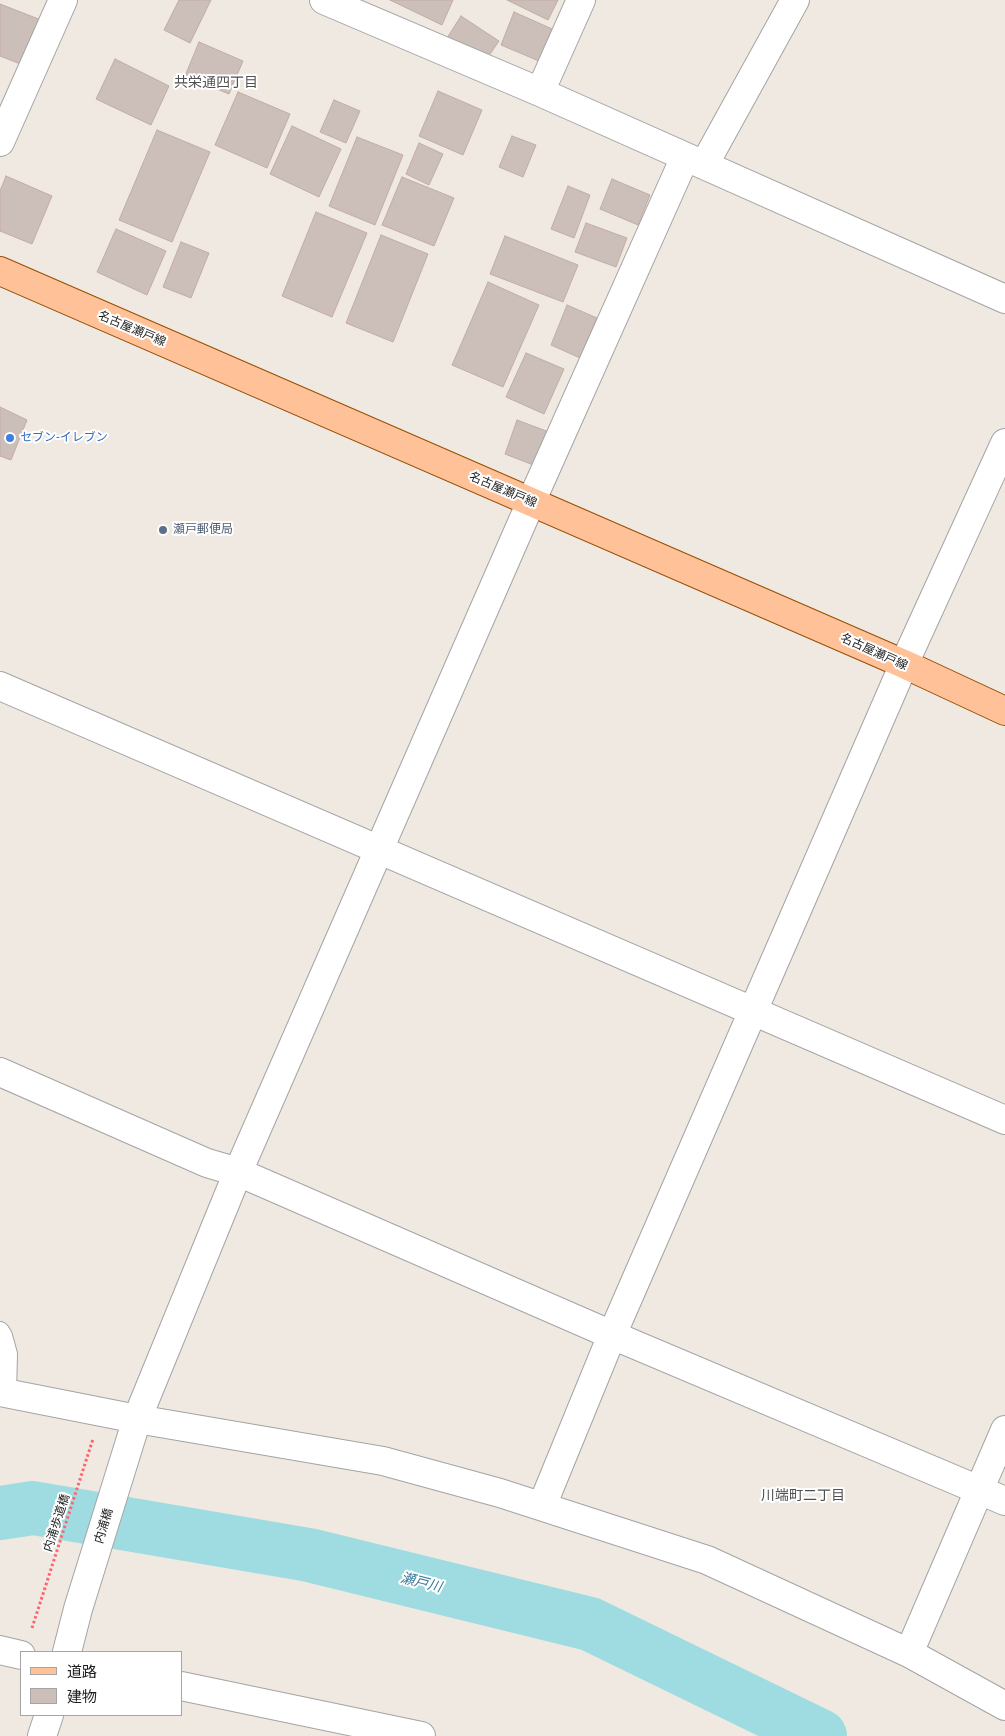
<!DOCTYPE html>
<html>
<head>
<meta charset="utf-8">
<style>
	body { margin:0 }
	#map { position:relative; width:1005px; height:1736px; overflow:hidden; background:#efe9e2; font-family:"Open Sans","Noto Sans JP",sans-serif }
	canvas { display:block }
	.legend { position:absolute; left:20px; top:1651px; width:162px; height:65px; box-sizing:border-box; background:#fff; border:1px solid #a5a5a5; margin:0; padding:6px 9px; list-style:none; font-size:15px; color:#1d1d1d }
	.legend li { display:flex; align-items:center; gap:10px; height:25px }
	.legend b { width:25px; border:1px solid #a5a5a5 }
</style>
</head>
<body>
<div id="map">
<canvas width="1005" height="1736"></canvas>
<ul class="legend">
<li><b style="height:6px;background:#ffc298"></b>道路</li>
<li><b style="height:14px;background:#ccbeb8"></b>建物</li>
</ul>
</div>
<script>
const ctx = document.querySelector('canvas').getContext('2d');
ctx.lineJoin = 'round';
function toPath(rows) {
  const path = new Path2D();
  for (const r of rows) {
    path.moveTo(r[0], r[1]);
    for (let i = 2; i < r.length; i += 2) path.lineTo(r[i], r[i + 1]);
  }
  return path;
}
function trace(path, color, width, dash) {
  ctx.strokeStyle = color;
  ctx.lineWidth = width;
  ctx.lineCap = dash ? 'butt' : 'round';
  ctx.setLineDash(dash || []);
  ctx.stroke(path);
}
function fillPath(path, color) {
  ctx.fillStyle = color;
  ctx.fill(path, 'evenodd');
}
function write(font, color, halo, rows, align = 'center') {
  ctx.font = font + ' "Open Sans","Noto Sans JP",sans-serif';
  ctx.lineWidth = 4;
  ctx.setLineDash([]);
  ctx.textBaseline = 'middle';
  ctx.strokeStyle = halo;
  ctx.fillStyle = color;
  for (const [text, x, y, turn = 0] of rows) {
    ctx.save();
    ctx.translate(x, y);
    ctx.rotate((+turn || 0) * Math.PI / 180);
    ctx.textAlign = isNaN(turn) ? turn : align;
    if (halo) ctx.strokeText(text, 0, 0);
    ctx.fillText(text, 0, 0);
    ctx.restore();
  }
}
const river = toPath([
	[0,1513,33,1508,309,1555,590,1624,820,1736]
]);
const building = toPath([
	[179,0,211,0,190,43,164,30,179,0],
	[390,0,453,0,442,25,390,0],
	[507,0,558,0,548,20,507,0],
	[0,4,41,20,23,65,0,56,0,4],
	[514,12,559,32,546,64,501,45,514,12],
	[461,16,499,41,484,63,447,38,461,16],
	[199,42,243,61,229,94,185,76,199,42],
	[115,59,169,86,151,125,96,99,115,59],
	[438,91,482,110,463,155,419,136,438,91],
	[238,92,290,114,267,168,215,145,238,92],
	[334,100,360,111,346,143,320,132,334,100],
	[292,126,341,149,319,197,270,174,292,126],
	[157,130,210,152,172,242,119,220,157,130],
	[512,136,536,145,523,177,499,167,512,136],
	[357,137,403,155,375,225,329,206,357,137],
	[419,143,443,154,429,185,406,174,419,143],
	[6,176,52,196,32,244,0,231,0,191,6,176],
	[402,177,454,198,434,246,382,225,402,177],
	[612,179,650,195,638,225,600,209,612,179],
	[568,186,590,195,574,238,551,229,568,186],
	[316,212,367,233,332,317,282,296,316,212],
	[586,223,627,238,616,267,575,252,586,223],
	[116,229,166,251,147,295,97,272,116,229],
	[381,235,428,254,393,342,346,323,381,235],
	[505,236,578,265,563,302,490,274,505,236],
	[181,242,209,253,191,298,163,287,181,242],
	[488,282,539,305,503,387,452,365,488,282],
	[567,305,597,318,580,358,551,345,567,305],
	[526,353,564,369,544,414,506,397,526,353],
	[0,407,27,420,11,460,0,456,0,407],
	[517,420,549,432,536,466,505,454,517,420]
]);
const path = toPath([
	[32,1628,93,1439]
]);
const service = toPath([
	[0,1331,3,1336,8,1354,7,1393]
]);
const minor = toPath([
	[324,0,540,92,1005,299],
	[540,92,581,0],
	[0,142,63,0],
	[704,165,795,0],
	[0,686,1005,1120],
	[0,1072,207,1163,238,1172,612,1335,1005,1501],
	[0,1392,137,1419,383,1461,500,1493,707,1560,909,1653,1005,1706],
	[542,1506,612,1335,904,664,1005,443],
	[67,1652,78,1609,137,1419,238,1172,531,502,685,157],
	[909,1653,1005,1430],
	[42,1736,49,1715]
]);
const tertiary = toPath([
	[0,1650,21,1655],
	[181,1686,421,1736]
]);
const primary = toPath([
	[0,271,904,664,1005,711]
]);
const markers = [
	[10,438,5,"#3f7fe0"],
	[163,530,5,"#5c6f8a"]
];
const streetNames = [
	["名古屋瀬戸線",132,329,23],
	["名古屋瀬戸線",503,490,23],
	["名古屋瀬戸線",874,652,24],
	["内浦歩道橋",57,1523,-72],
	["内浦橋",104,1526,-73]
];
const shopNames = [
	["セブン-イレブン",20,438]
];
const serviceNames = [
	["瀬戸郵便局",173,530]
];
const neighbourhoodNames = [
	["共栄通四丁目",216,83],
	["川端町二丁目",803,1496]
];
const waterNames = [
	["瀬戸川",421,1583,14]
];
trace(river, '#9fdce1', 54);
fillPath(building, '#ccbeb8');
trace(building, '#c2aca4', 1);
trace(service, '#a4a4a4', 20);
trace(minor, '#a4a4a4', 30);
trace(tertiary, '#a4a4a4', 30);
trace(primary, '#974d00', 30);
trace(path, '#ff646d', 3, [2.5, 2.5]);
trace(service, '#fff', 18);
trace(minor, '#fff', 28);
trace(tertiary, '#fff', 28);
trace(primary, '#ffc298', 28);
for (const [x, y, r, color] of markers) {
  const dot = new Path2D();
  dot.arc(x, y, r, 0, 2 * Math.PI);
  ctx.fillStyle = color;
  ctx.fill(dot);
  trace(dot, '#fff', 2);
}
write('12px', '#1d1d1d', '#fff', streetNames);
write('12px', '#366cbe', '#fff', shopNames, 'left');
write('12px', '#4e5e75', '#fff', serviceNames, 'left');
write('14px', '#505050', '#fff', neighbourhoodNames);
write('italic 14px', '#3c7b9c', '#fff', waterNames);
</script>
</body>
</html>
